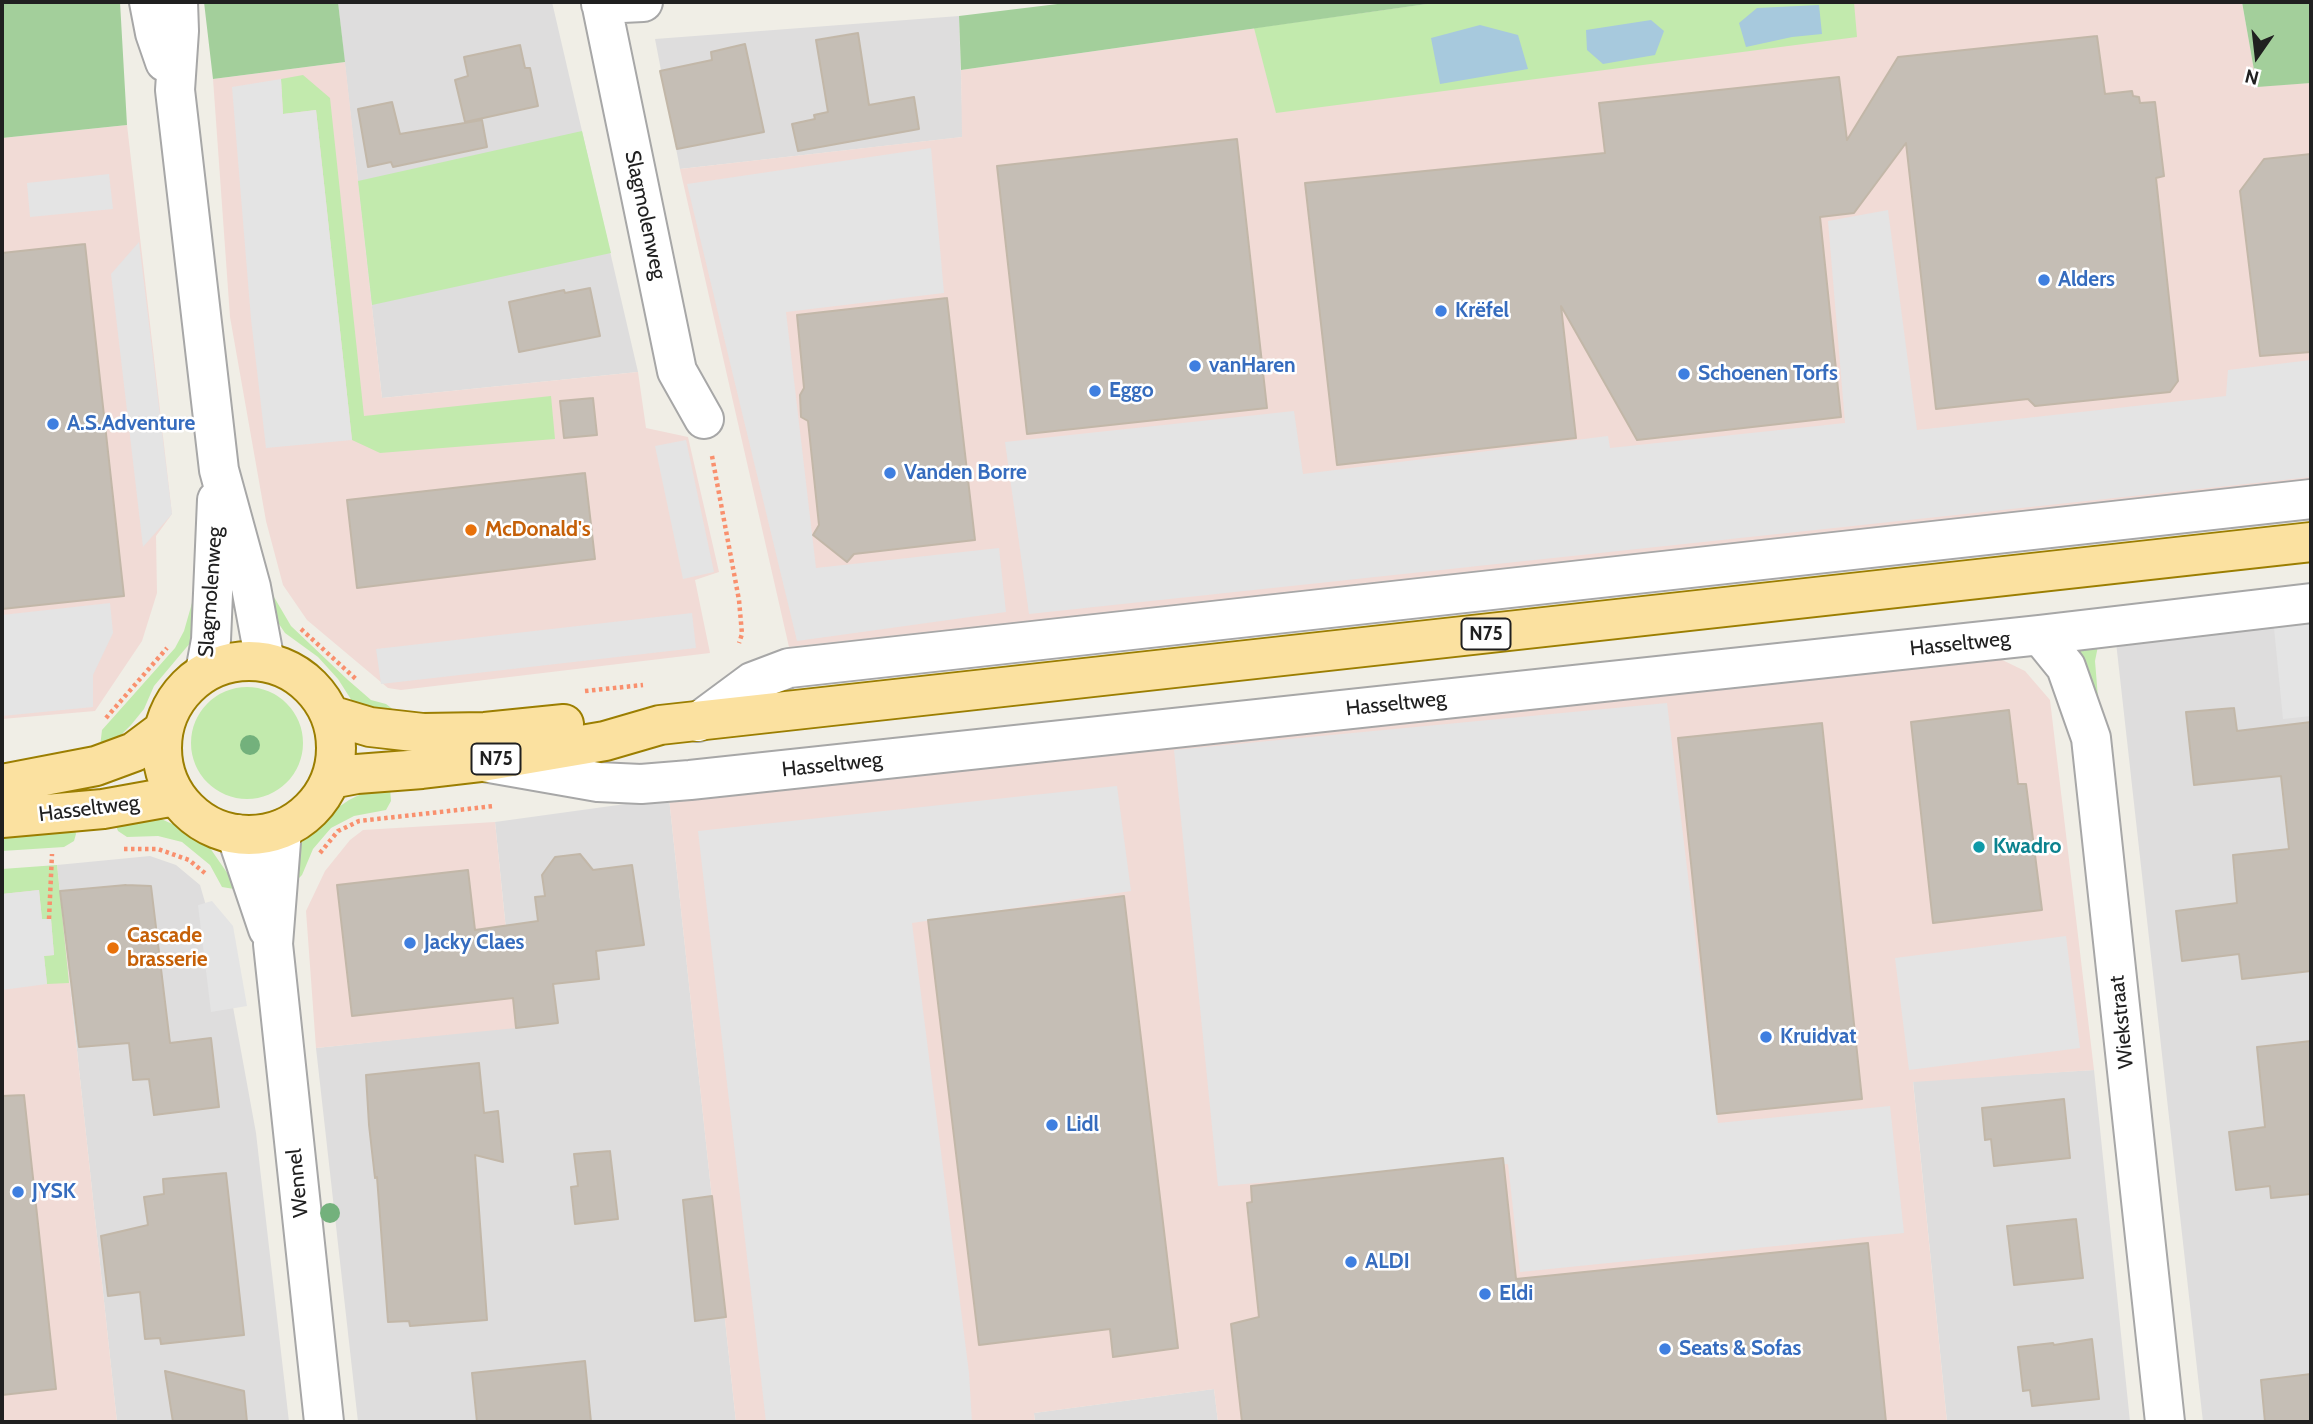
<!DOCTYPE html>
<html>
<head>
<meta charset="utf-8">
<style>
	body { margin:0 }
	#map { position:relative; width:2313px; height:1424px; overflow:hidden; background:#f0eee6; font-family:Cabin,sans-serif }
	canvas { display:block }
	.frame { position:absolute; inset:0; border:4px solid #202020; pointer-events:none }
	.north { position:absolute; left:2222px; top:21px; width:70px; height:70px; -webkit-text-stroke:5px #fff; paint-order:stroke; rotate:194deg; font-size:19px; font-weight:700; line-height:28px; text-align:center; color:#202020 }
	.north::after { content:''; display:block; margin:auto; width:24px; height:32px; background:#202020; clip-path:polygon(50% 0,100% 100%,50% 72%,0 100%) }
</style>
</head>
<body>
<div id="map">
<canvas width="2313" height="1424"></canvas>
<div class="frame"></div>
<div class="north">N</div>
</div>
<script>
const ctx = document.querySelector('canvas').getContext('2d');
ctx.lineJoin = 'round';
function fillPath(path, color) {
  ctx.fillStyle = color;
  ctx.fill(path, 'evenodd');
}
function toPath(rows) {
  const path = new Path2D();
  for (const r of rows) {
    if (r.length === 3) {
      path.moveTo(r[0] + r[2], r[1]);
      path.arc(r[0], r[1], r[2], 0, 2 * Math.PI);
      continue;
    }
    path.moveTo(r[0], r[1]);
    for (let i = 2; i < r.length; i += 2) path.lineTo(r[i], r[i + 1]);
  }
  return path;
}
function trace(path, color, width, dash) {
  ctx.strokeStyle = color;
  ctx.lineWidth = width;
  ctx.lineCap = dash ? 'butt' : 'round';
  ctx.setLineDash(dash || []);
  ctx.stroke(path);
}
function write(font, color, halo, rows, align = 'center') {
  ctx.font = font + ' Cabin,sans-serif';
  ctx.lineWidth = 5;
  ctx.setLineDash([]);
  ctx.textBaseline = 'middle';
  ctx.strokeStyle = halo;
  ctx.fillStyle = color;
  for (const [text, x, y, turn = 0] of rows) {
    ctx.save();
    ctx.translate(x, y);
    ctx.rotate((+turn || 0) * Math.PI / 180);
    ctx.textAlign = isNaN(turn) ? turn : align;
    if (halo) ctx.strokeText(text, 0, 0);
    ctx.fillText(text, 0, 0);
    ctx.restore();
  }
}
const residential = toPath([
	[338,2,552,2,638,372,382,398],
	[959,16,963,137,680,169,655,39],
	[2311,617,2311,1422,2203,1422,2116,642],
	[669,798,736,1422,358,1422,316,1048,516,1027,495,822],
	[150,856,176,865,200,885,229,985,256,1133,289,1422,117,1422,57,865],
	[2094,1070,2130,1422,1947,1422,1913,1081],
	[1214,1389,1218,1422,1035,1422,1034,1413]
]);
const commercial = toPath([
	[1441,2,2242,2,2257,86,2311,83,2311,483,789,647,680,169,962,137,961,70],
	[345,62,382,398,638,372,646,428,688,437,719,572,695,580,710,653,401,690,388,688,307,620,283,585,266,521,230,317,213,79],
	[127,125,172,514,156,536,157,593,142,641,95,711,2,719,2,138],
	[1992,655,2025,671,2050,700,2094,1070,1913,1082,1947,1422,1218,1422,1214,1389,1034,1413,1035,1422,736,1422,669,798],
	[495,822,516,1028,316,1048,306,911,325,871,350,840,363,830],
	[57,865,117,1422,2,1422,2,871]
]);
const grass = toPath([
	[1441,2,1854,2,1857,37,1276,113,1254,28],
	[303,75,330,98,364,416,551,396,555,439,380,453,352,440,316,110,283,114,281,79],
	[582,131,611,253,372,305,358,181],
	[267,594,274,597,291,626,348,680,371,700,386,704,394,710,369,712,352,701,338,679,318,657,285,633,271,612],
	[200,599,199,619,191,642,154,686,144,709,131,725,114,742,100,747,102,730,175,648,184,631,192,603],
	[2100,636,2095,661,2100,722,2071,639],
	[247,743,56],
	[390,788,391,801,386,810,354,816,331,828,313,849,302,875,296,881,293,858,307,834,327,815,349,800,371,789],
	[159,818,179,827,210,848,230,877,234,889,222,887,210,865,182,842,158,836,127,837,118,831,114,821],
	[74,827,76,834,74,841,64,847,2,851,2,833],
	[57,865,69,983,47,984,44,956,54,955,51,919,42,920,39,890,2,894,2,869]
]);
const forest = toPath([
	[2,2,120,2,127,125,2,138],
	[204,2,338,2,345,62,213,79],
	[1074,2,1441,2,961,70,959,16],
	[2242,2,2311,2,2311,83,2257,87]
]);
const parking = toPath([
	[281,79,283,114,316,110,352,440,266,448,251,319,232,87],
	[931,148,944,293,786,312,816,568,999,548,1006,612,797,641,687,184],
	[109,174,113,209,30,217,27,183],
	[1888,210,1917,430,2226,396,2228,370,2311,360,2311,477,1029,614,1005,442,1294,411,1303,474,1608,436,1610,448,1845,423,1828,221],
	[139,242,172,514,143,547,111,274],
	[686,440,714,572,683,579,655,446],
	[110,603,113,633,93,675,93,707,2,716,2,615],
	[692,613,696,648,381,684,376,649],
	[2311,624,2311,716,2283,719,2274,628],
	[1667,703,1718,1123,1890,1106,1904,1233,1520,1272,1508,1164,1218,1186,1174,750],
	[1117,786,1131,891,912,923,969,1373,972,1422,766,1422,698,831],
	[39,890,42,919,51,919,54,955,44,956,47,984,2,990,2,894],
	[212,901,233,926,247,1006,211,1012,198,905],
	[2066,936,2080,1048,1909,1070,1895,958]
]);
const water = toPath([
	[1819,5,1822,34,1792,37,1746,47,1739,23,1757,8],
	[1651,20,1664,31,1655,55,1603,64,1587,50,1586,30],
	[1480,25,1518,35,1528,69,1440,84,1431,38]
]);
const building = toPath([
	[858,33,869,105,914,97,919,129,798,151,792,124,815,119,814,115,828,112,816,40,858,33],
	[2097,36,2105,94,2132,91,2133,96,2139,97,2140,103,2155,102,2164,176,2156,178,2178,381,2170,392,2035,406,2028,399,1936,409,1906,143,1854,213,1820,217,1841,417,1637,440,1561,306,1576,438,1337,465,1305,183,1605,153,1599,103,1839,77,1847,140,1898,57,2097,36],
	[745,44,764,132,677,149,660,71,712,60,711,52,745,44],
	[520,45,525,68,530,68,538,106,465,122,455,80,468,76,464,57,520,45],
	[392,102,400,134,482,120,487,147,393,167,391,162,368,167,358,109,392,102],
	[1237,139,1267,408,1027,434,997,166,1237,139],
	[2311,154,2311,352,2260,356,2240,191,2264,159,2311,154],
	[85,244,124,596,2,609,2,253,85,244],
	[590,288,600,336,519,352,509,302,564,290,565,293,590,288],
	[947,298,975,540,854,554,847,562,813,535,819,525,808,421,801,417,800,395,804,388,797,315,947,298],
	[593,398,597,435,564,438,560,401,593,398],
	[585,473,595,559,357,588,347,500,585,473],
	[2234,708,2237,731,2311,722,2311,971,2242,979,2239,954,2182,961,2176,911,2237,903,2233,855,2289,849,2281,776,2194,785,2186,712,2234,708],
	[2009,710,2018,784,2026,784,2042,910,1933,923,1911,722,2009,710],
	[1822,723,1862,1099,1717,1114,1678,738,1822,723],
	[580,854,593,870,632,865,644,945,596,951,599,979,553,984,558,1023,516,1028,513,998,352,1016,337,885,468,870,475,930,538,921,535,897,545,896,542,875,555,857,580,854],
	[126,885,151,886,170,1043,211,1038,219,1107,154,1115,149,1079,133,1080,129,1043,79,1047,60,891,126,885],
	[1124,896,1178,1348,1113,1357,1110,1329,979,1345,928,920,1124,896],
	[2311,1041,2311,1194,2271,1198,2270,1186,2236,1190,2229,1132,2265,1127,2257,1047,2311,1041],
	[479,1063,484,1113,498,1111,503,1162,475,1155,487,1320,410,1326,409,1321,388,1322,377,1177,375,1178,369,1125,366,1075,479,1063],
	[24,1095,56,1389,2,1395,2,1096,24,1095],
	[2064,1099,2070,1158,1994,1166,1991,1139,1985,1140,1982,1108,2064,1099],
	[610,1151,618,1219,575,1224,571,1187,578,1186,574,1154,610,1151],
	[1503,1158,1516,1279,1868,1243,1886,1422,1242,1422,1231,1324,1259,1317,1247,1203,1252,1202,1251,1186,1503,1158],
	[226,1173,244,1335,161,1344,160,1338,145,1339,140,1292,108,1296,101,1236,148,1225,144,1197,164,1194,163,1179,226,1173],
	[712,1196,726,1317,695,1321,683,1200,712,1196],
	[2076,1219,2083,1278,2014,1285,2007,1226,2076,1219],
	[2092,1339,2099,1399,2032,1406,2030,1390,2023,1391,2018,1347,2053,1343,2054,1345,2092,1339],
	[585,1361,591,1422,477,1422,472,1373,585,1361],
	[165,1371,244,1391,247,1422,173,1422,165,1371],
	[2311,1374,2311,1422,2265,1422,2261,1380,2311,1374]
]);
const path = toPath([
	[712,456,739,600,742,634,739,643],
	[301,629,357,680],
	[585,691,643,685],
	[106,718,167,648],
	[124,849,158,849,189,860,206,874],
	[320,853,338,831,359,821,494,806],
	[49,919,52,854]
]);
const minor = toPath([
	[149,2,155,33,165,62],
	[178,2,179,31,175,90,219,470,251,587,265,662],
	[601,2,677,371,704,419],
	[601,4,643,2],
	[2040,635,2066,667,2091,738,2165,1422],
	[205,672,211,640,217,500],
	[698,722,752,682,789,668,2311,499],
	[484,762,598,782,641,784,690,780,2040,635,2311,603],
	[282,829,273,944,324,1422],
	[236,834,268,929]
]);
const major = toPath([
	[249,748,87],
	[330,715,370,727,423,733,485,732,564,724],
	[331,779,357,774,422,769,482,762,605,741,660,725,2311,542],
	[2,784,96,766,134,752,162,731],
	[2,818,103,809,175,796]
]);
const trees = [
	[250,745],
	[330,1213]
];
const markers = [
	[2044,280,7,"#3f7fe0"],
	[1441,311,7,"#3f7fe0"],
	[1195,366,7,"#3f7fe0"],
	[1684,374,7,"#3f7fe0"],
	[1095,391,7,"#3f7fe0"],
	[53,424,7,"#3f7fe0"],
	[890,473,7,"#3f7fe0"],
	[471,530,7,"#e8710a"],
	[1979,847,7,"#0f9aa8"],
	[410,943,7,"#3f7fe0"],
	[113,948,7,"#e8710a"],
	[1766,1037,7,"#3f7fe0"],
	[1052,1125,7,"#3f7fe0"],
	[18,1192,7,"#3f7fe0"],
	[1351,1262,7,"#3f7fe0"],
	[1485,1294,7,"#3f7fe0"],
	[1665,1349,7,"#3f7fe0"]
];
const shields = [
	[1486,634,49],
	[496,759,49]
];
const shieldNames = [
	["N75",1486,634],
	["N75",496,759]
];
const streetNames = [
	["Slagmolenweg",645,215,78],
	["Slagmolenweg",211,592,-86],
	["Hasseltweg",1960,644,-6],
	["Hasseltweg",1396,704,-6],
	["Hasseltweg",832,765,-6],
	["Hasseltweg",89,809,-7],
	["Wiekstraat",2122,1022,-96],
	["Wennel",298,1183,-96]
];
const shopNames = [
	["Alders",2058,280],
	["Krëfel",1455,311],
	["vanHaren",1209,366],
	["Schoenen Torfs",1698,374],
	["Eggo",1109,391],
	["A.S.Adventure",67,424],
	["Vanden Borre",904,473],
	["Jacky Claes",424,943],
	["Kruidvat",1780,1037],
	["Lidl",1066,1125],
	["JYSK",32,1192],
	["ALDI",1365,1262],
	["Eldi",1499,1294],
	["Seats & Sofas",1679,1349]
];
const foodNames = [
	["McDonald's",485,530],
	["Cascade",127,936],
	["brasserie",127,960]
];
const cultureNames = [
	["Kwadro",1993,847]
];
fillPath(residential, '#dedddd');
fillPath(commercial, '#f1dbd6');
fillPath(grass, '#c2eaad');
fillPath(forest, '#a3cf9b');
fillPath(parking, '#e4e4e4');
fillPath(water, '#a7c9dd');
fillPath(building, '#c5beb5');
trace(building, '#c2b7a8', 2);
trace(minor, '#a7a7a7', 42);
trace(major, '#9b7e01', 42);
trace(path, '#f9906e', 4.5, [3.5, 3.5]);
trace(minor, '#fff', 38);
trace(major, '#fbe1a0', 38);
ctx.fillStyle = '#73b17c';
for (const [x, y] of trees) {
  ctx.beginPath();
  ctx.arc(x, y, 10, 0, 2 * Math.PI);
  ctx.fill();
}
for (const [x, y, r, color] of markers) {
  const dot = new Path2D();
  dot.arc(x, y, r, 0, 2 * Math.PI);
  ctx.fillStyle = color;
  ctx.fill(dot);
  trace(dot, '#fff', 2.5);
}
for (const [x, y, w] of shields) {
  const box = new Path2D();
  box.roundRect(x - w / 2, y - 15.5, w, 31, 5);
  ctx.fillStyle = '#fff';
  ctx.fill(box);
  trace(box, '#202020', 2);
}
write('bold 19px', '#202020', null, shieldNames);
write('21px', '#202020', '#fff', streetNames);
write('bold 21px', '#366cbe', '#fff', shopNames, 'left');
write('bold 21px', '#c56008', '#fff', foodNames, 'left');
write('bold 21px', '#0d838f', '#fff', cultureNames, 'left');
</script>
</body>
</html>
